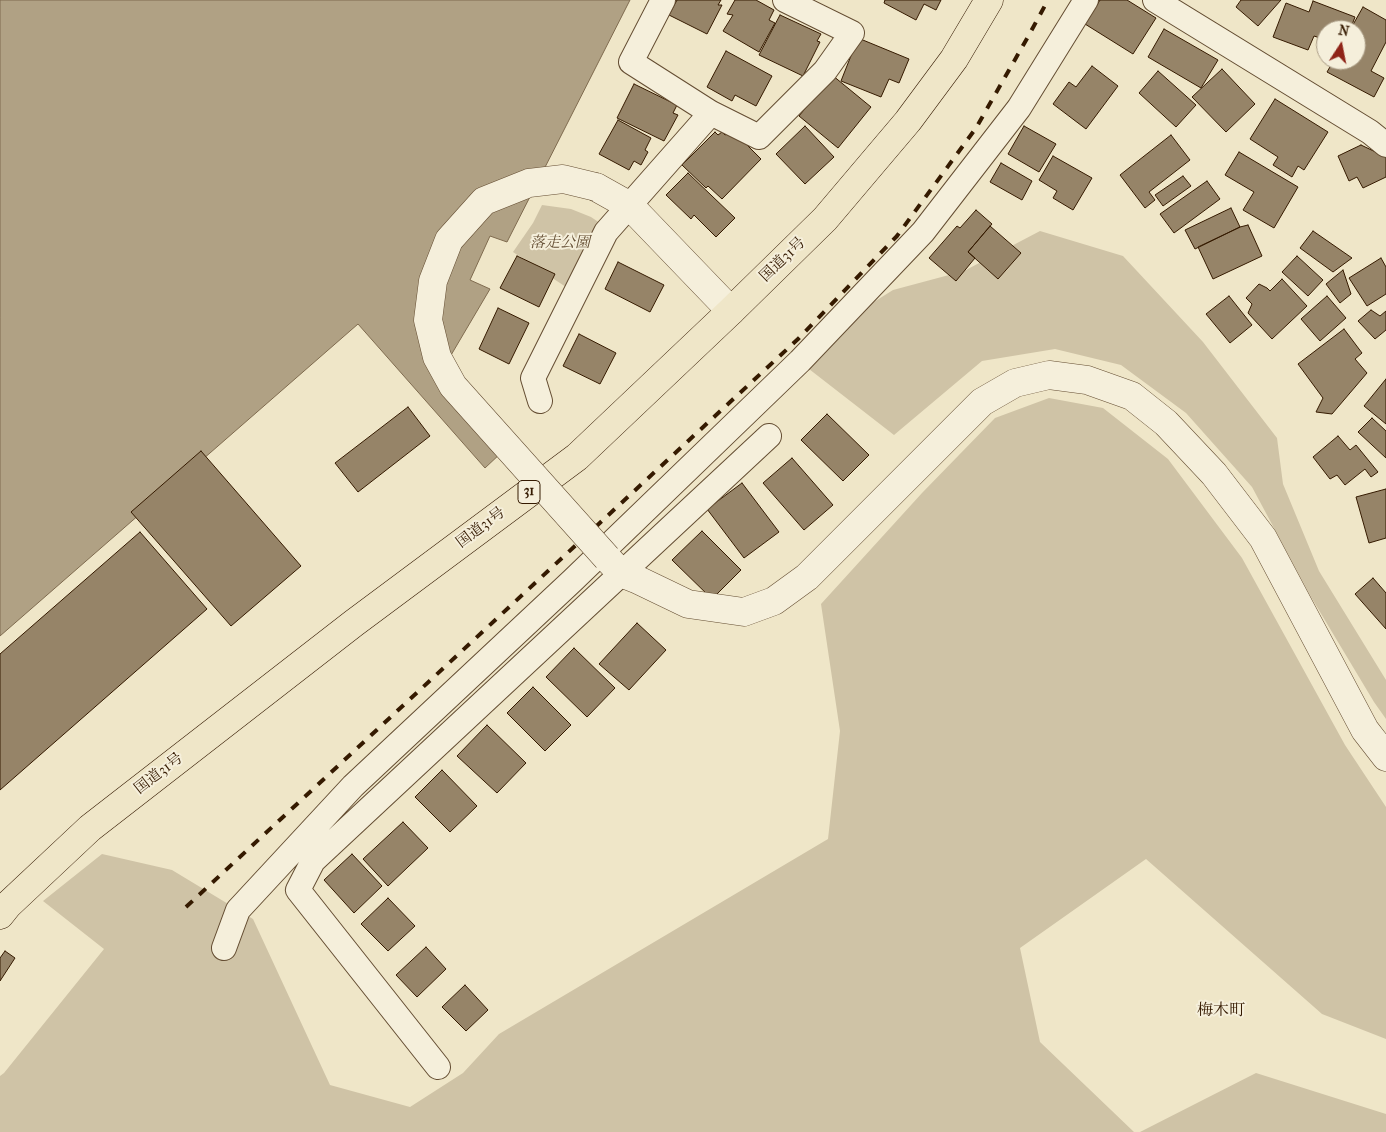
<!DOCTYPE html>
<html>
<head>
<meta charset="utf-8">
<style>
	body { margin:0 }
	#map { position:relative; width:1386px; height:1132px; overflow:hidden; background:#efe6c8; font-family:"IM FELL French Canon",serif }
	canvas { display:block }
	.north { position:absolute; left:1316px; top:20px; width:50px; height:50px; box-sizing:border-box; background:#f5efdb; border:1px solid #a89a83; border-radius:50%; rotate:11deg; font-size:14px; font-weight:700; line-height:20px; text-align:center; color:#351a00 }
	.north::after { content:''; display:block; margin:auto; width:18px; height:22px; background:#8f2418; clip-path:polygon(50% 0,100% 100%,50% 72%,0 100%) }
</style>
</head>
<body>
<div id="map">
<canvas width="1386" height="1132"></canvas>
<div class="north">N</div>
</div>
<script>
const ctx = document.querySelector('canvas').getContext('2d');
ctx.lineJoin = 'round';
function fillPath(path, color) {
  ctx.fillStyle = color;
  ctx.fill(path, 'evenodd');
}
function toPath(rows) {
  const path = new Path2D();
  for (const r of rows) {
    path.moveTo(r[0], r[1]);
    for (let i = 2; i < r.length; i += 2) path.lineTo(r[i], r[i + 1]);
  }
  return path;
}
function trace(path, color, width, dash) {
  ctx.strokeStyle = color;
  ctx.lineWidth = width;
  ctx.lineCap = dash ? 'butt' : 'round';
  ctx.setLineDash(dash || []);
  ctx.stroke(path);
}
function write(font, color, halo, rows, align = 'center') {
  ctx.font = font + ' "IM FELL French Canon","Noto Serif JP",serif';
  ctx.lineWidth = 4;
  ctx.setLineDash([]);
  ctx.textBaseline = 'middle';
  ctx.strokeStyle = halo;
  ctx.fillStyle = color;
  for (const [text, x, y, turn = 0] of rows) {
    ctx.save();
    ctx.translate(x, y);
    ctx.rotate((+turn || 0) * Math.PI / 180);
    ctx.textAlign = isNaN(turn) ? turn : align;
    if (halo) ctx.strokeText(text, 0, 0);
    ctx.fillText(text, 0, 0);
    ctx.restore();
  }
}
const green = toPath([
	[542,205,571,209,591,217,606,227,572,291,513,252,533,223],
	[1040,231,1123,256,1203,342,1277,438,1283,484,1319,571,1386,680,1386,719,1374,702,1311,597,1252,487,1186,413,1121,365,1055,349,982,361,894,435,809,369,829,330,893,290,964,271],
	[1049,398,1103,408,1168,459,1242,558,1345,745,1386,807,1386,1039,1322,1014,1146,859,1020,948,1040,1042,1134,1132,0,1132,0,1076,4,1073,104,949,43,901,102,854,172,870,253,919,330,1085,410,1107,463,1073,499,1034,828,839,840,731,821,604,922,493,995,418],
	[1256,1073,1386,1114,1386,1132,1140,1132]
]);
const water = toPath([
	[0,0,630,0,507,242,490,236,470,280,490,289,444,367,502,452,485,468,358,324,0,636,0,0]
]);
const building = toPath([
	[677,0,721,0,718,5,722,5,707,34,669,15,677,0],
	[735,0,756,0,774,10,769,20,775,23,759,52,723,31,733,15,727,14,735,0],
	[885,0,941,0,936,10,924,4,916,20,884,3,885,0],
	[1100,0,1127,0,1156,18,1133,54,1085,24,1100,0],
	[1241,0,1281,0,1258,26,1236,7,1241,0],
	[1313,1,1355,17,1350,30,1326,30,1326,40,1314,36,1308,50,1273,37,1286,3,1309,12,1313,1],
	[1363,7,1386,20,1386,42,1371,71,1384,78,1374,97,1327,72,1334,60,1356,60,1356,30,1350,30,1363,7],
	[780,15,821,34,817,41,820,42,803,76,759,55,780,15],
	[1164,29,1218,60,1201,88,1148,57,1164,29],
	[858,38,909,59,899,83,889,79,881,97,841,81,858,38],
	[726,51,772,76,756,106,735,95,732,101,707,87,726,51],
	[1092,66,1118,86,1086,129,1053,104,1069,82,1076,87,1092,66],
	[1222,69,1255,104,1226,132,1192,97,1222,69],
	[1158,71,1196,105,1176,127,1139,93,1158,71],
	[832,75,871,107,838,148,799,116,832,75],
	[634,84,677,105,673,113,678,115,664,141,617,118,634,84],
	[1275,99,1328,132,1304,170,1298,166,1292,177,1273,165,1278,157,1250,139,1275,99],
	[618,120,651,138,645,150,648,152,641,165,634,161,629,170,599,154,618,120],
	[805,126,834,157,805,184,776,154,805,126],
	[1024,126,1056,144,1039,172,1008,154,1024,126],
	[715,132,718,135,722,132,725,135,730,132,737,135,761,159,722,199,708,186,706,188,682,165,715,132],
	[1171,135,1190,160,1149,192,1155,200,1145,208,1120,175,1171,135],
	[1361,145,1386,157,1386,177,1363,188,1357,177,1349,181,1338,156,1361,145],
	[1239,152,1298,187,1274,228,1243,210,1254,192,1225,175,1239,152],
	[1053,156,1092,178,1073,210,1053,198,1057,191,1039,180,1053,156],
	[1001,163,1032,181,1022,200,990,182,1001,163],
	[688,173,735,218,716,237,694,215,691,219,666,195,688,173],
	[1183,176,1191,186,1163,206,1155,195,1183,176],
	[1207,181,1220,199,1174,233,1160,214,1207,181],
	[1231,208,1240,227,1195,249,1185,230,1231,208],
	[976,210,992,224,968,252,975,258,956,281,929,258,957,226,960,228,976,210],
	[1248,225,1262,256,1213,279,1198,247,1240,227,1248,225],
	[990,226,1021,253,998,279,968,252,990,226],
	[1313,231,1352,258,1333,272,1300,248,1313,231],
	[517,256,555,274,539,307,500,288,517,256],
	[1297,256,1323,280,1308,296,1282,272,1297,256],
	[1381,258,1386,267,1386,294,1367,306,1349,278,1381,258],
	[618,262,664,285,650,312,605,289,618,262],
	[1343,270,1351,294,1340,303,1326,284,1343,270],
	[1282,279,1307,306,1272,339,1248,313,1252,304,1246,298,1259,284,1267,288,1270,291,1282,279],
	[1229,296,1252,325,1230,343,1206,314,1229,296],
	[1327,296,1346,318,1320,341,1301,319,1327,296],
	[498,308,529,323,509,364,479,349,498,308],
	[1371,310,1380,316,1386,311,1386,330,1375,339,1358,321,1371,310],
	[1344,329,1362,353,1355,359,1367,373,1332,414,1316,412,1323,398,1298,364,1344,329],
	[579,334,616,353,600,384,563,366,579,334],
	[1386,379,1386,424,1364,406,1386,379],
	[408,407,430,436,358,492,335,463,408,407],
	[827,414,869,455,843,481,801,440,827,414],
	[1372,418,1386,431,1386,458,1358,432,1372,418],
	[1338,436,1350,450,1356,445,1378,472,1371,477,1365,469,1345,485,1337,475,1330,479,1313,457,1338,436],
	[201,451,301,566,231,626,131,512,201,451],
	[792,458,833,505,804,530,763,483,792,458],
	[742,483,779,532,744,558,707,509,742,483],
	[1386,489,1386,538,1369,543,1356,497,1386,489],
	[702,531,741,570,712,599,672,560,702,531],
	[140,532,207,609,0,790,0,654,140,532],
	[1373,578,1386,593,1386,629,1355,594,1373,578],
	[637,623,666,650,629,690,599,664,637,623],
	[574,648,615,688,587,717,546,677,574,648],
	[533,687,571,725,545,751,507,713,533,687],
	[487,725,526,763,497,793,457,756,487,725],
	[442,770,477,806,450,832,415,797,442,770],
	[403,822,428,848,388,886,363,859,403,822],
	[352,854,382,886,354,913,324,880,352,854],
	[388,898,415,926,388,951,361,924,388,898],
	[426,947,446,969,417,997,396,975,426,947],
	[5,951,15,958,0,981,0,958,5,951],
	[465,985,488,1010,466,1031,442,1007,465,985]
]);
const minor = toPath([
	[663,0,631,62,711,113,759,137,825,71,852,33,785,0],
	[1155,0,1370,132,1386,145],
	[540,401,533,378,606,232,711,113],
	[224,948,238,910,353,786,572,581,800,361,923,232,1019,108,1086,0],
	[438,1067,298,890,313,861,769,436]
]);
const tertiary = toPath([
	[596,187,630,206,731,311],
	[607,558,621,573,636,579,688,604,744,612,774,601,807,577,982,402,1015,383,1049,375,1087,380,1132,396,1166,423,1214,474,1263,538,1365,730,1386,757]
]);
const trunk = toPath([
	[0,915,8,905,90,828,354,623,577,457,731,311,825,219,908,121,954,59,989,0]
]);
const rail = toPath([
	[186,907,798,339,897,236,976,128,1029,35,1048,0]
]);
const tertiaryBridge = toPath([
	[596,187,563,179,529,183,484,201,449,240,433,281,428,320,437,357,453,386,607,558]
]);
const shields = [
	[529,492,22]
];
const shieldNames = [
	["31",529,492]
];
const parkNames = [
	["落走公園",560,243]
];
const streetNames = [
	["国道31号",783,260,-44],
	["国道31号",481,528,-37],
	["国道31号",159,774,-38]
];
const neighbourhoodNames = [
	["梅木町",1221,1011]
];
fillPath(green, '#cfc3a6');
fillPath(water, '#b0a184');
trace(water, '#7f6b4f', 1);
fillPath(building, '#968468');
trace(building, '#351a00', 1);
trace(minor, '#644d32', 26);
trace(tertiary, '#644d32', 29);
trace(trunk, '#351a00', 29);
trace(minor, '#f5efdb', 24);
trace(tertiary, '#f5efdb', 28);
trace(trunk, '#efe6c8', 28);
trace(rail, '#351a00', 4, [9, 9]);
trace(tertiaryBridge, '#644d32', 29, []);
trace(tertiaryBridge, '#f5efdb', 28);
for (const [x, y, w] of shields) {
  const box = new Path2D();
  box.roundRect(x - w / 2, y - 11.5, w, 23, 4);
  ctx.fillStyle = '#f5efdb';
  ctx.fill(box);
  trace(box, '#351a00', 1);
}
write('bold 14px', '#351a00', null, shieldNames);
write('italic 15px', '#634d32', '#f5efdb', parkNames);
write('15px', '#351a00', '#f5efdb', streetNames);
write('16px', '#351a00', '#f5efdb', neighbourhoodNames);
</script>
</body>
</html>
